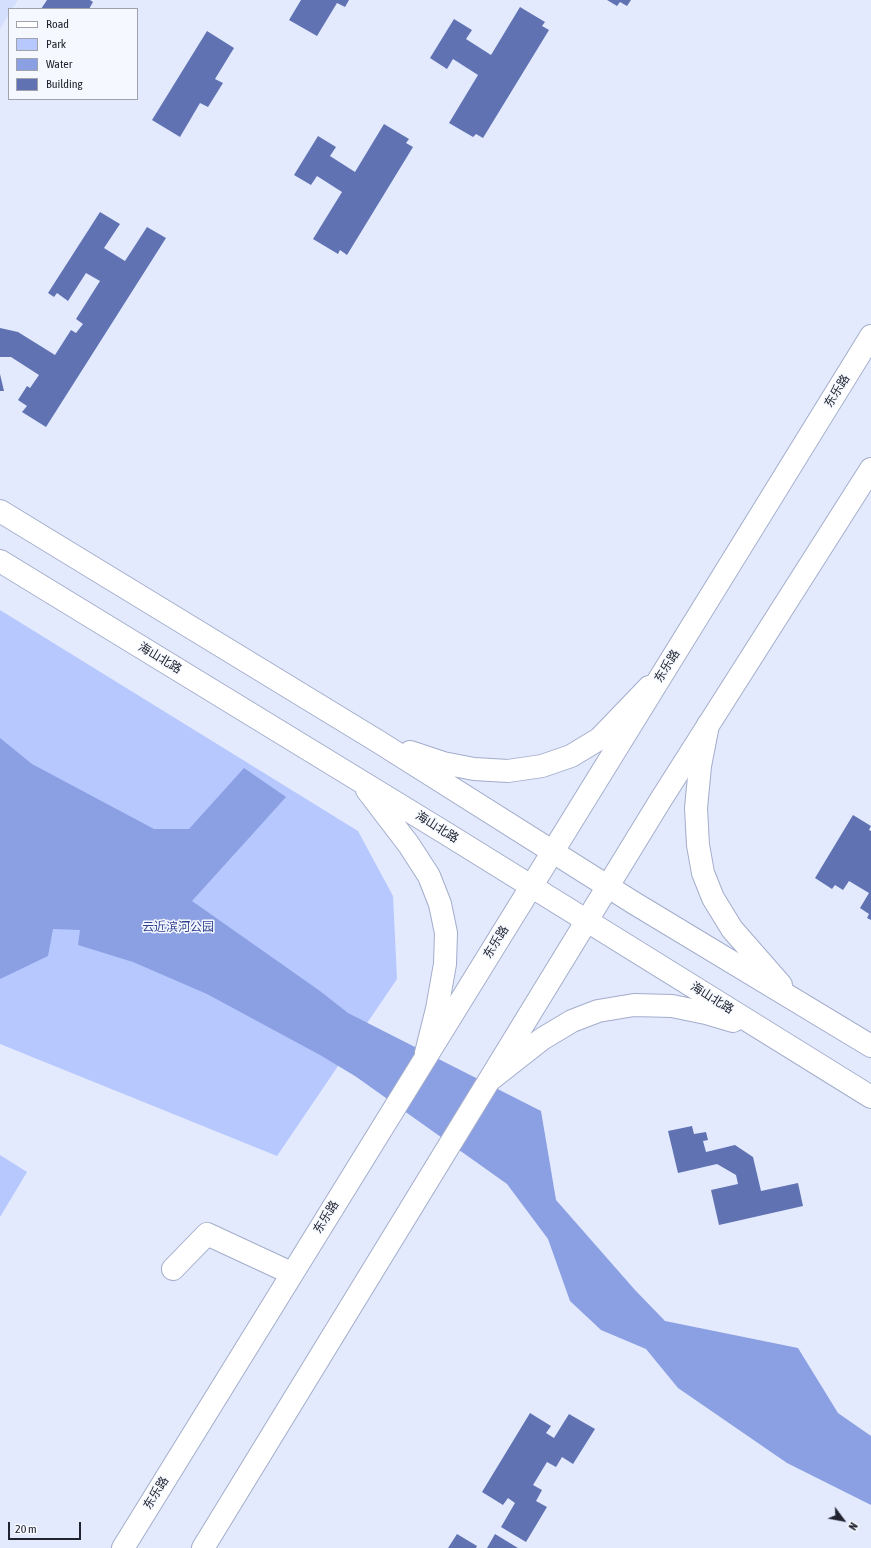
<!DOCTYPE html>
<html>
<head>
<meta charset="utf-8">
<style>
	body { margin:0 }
	#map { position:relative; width:871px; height:1548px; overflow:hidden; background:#e3eafe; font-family:"Asap Condensed",sans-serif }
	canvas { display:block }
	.legend { position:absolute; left:8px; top:8px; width:130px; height:92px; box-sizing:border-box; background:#f5f8fe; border:1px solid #a0a3ac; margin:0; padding:5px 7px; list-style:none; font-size:12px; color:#212430 }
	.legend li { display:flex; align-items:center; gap:8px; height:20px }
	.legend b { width:20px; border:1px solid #a0a3ac }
	.north { position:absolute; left:823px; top:1500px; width:40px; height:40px; -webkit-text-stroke:3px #f5f8fe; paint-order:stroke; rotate:122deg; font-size:11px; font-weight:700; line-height:16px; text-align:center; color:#212430 }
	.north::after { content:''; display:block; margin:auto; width:14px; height:18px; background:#212430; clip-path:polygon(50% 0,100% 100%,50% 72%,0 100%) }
	.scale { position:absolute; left:8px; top:1522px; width:73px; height:18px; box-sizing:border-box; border:2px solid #212430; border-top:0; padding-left:5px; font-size:12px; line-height:14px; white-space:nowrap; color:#212430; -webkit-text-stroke:3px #f5f8fe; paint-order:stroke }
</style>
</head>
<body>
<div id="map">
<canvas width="871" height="1548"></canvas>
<ul class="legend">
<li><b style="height:5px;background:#fff"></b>Road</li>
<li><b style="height:11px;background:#b7c8ff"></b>Park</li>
<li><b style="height:11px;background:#8b9fe3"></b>Water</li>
<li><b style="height:11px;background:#6072b2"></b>Building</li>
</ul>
<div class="north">N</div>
<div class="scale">20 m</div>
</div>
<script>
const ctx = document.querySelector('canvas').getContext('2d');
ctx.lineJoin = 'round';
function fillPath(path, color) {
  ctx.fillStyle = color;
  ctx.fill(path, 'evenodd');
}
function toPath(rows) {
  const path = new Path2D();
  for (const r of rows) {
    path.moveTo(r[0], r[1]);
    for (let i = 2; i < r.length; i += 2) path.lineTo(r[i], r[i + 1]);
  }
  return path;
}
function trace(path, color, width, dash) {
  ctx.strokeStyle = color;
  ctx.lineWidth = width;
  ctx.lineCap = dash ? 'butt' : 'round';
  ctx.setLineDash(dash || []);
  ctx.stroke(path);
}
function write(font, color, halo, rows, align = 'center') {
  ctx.font = font + ' "Asap Condensed","Noto Sans SC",sans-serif';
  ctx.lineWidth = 3;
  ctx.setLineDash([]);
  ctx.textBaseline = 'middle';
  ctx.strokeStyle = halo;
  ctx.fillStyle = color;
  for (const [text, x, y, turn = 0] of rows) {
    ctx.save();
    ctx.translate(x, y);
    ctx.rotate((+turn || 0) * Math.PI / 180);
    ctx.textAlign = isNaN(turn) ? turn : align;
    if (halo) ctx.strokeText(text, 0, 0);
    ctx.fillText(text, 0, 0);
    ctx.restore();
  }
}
const built = toPath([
	[0,0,18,0,12,9,9,9,9,14,0,29]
]);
const green = toPath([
	[0,610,358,831,393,896,397,979,277,1156,0,1044],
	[0,1155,27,1172,0,1217]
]);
const water = toPath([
	[0,738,32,764,154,829,189,829,244,768,286,797,192,901,320,991,348,1013,541,1111,556,1200,635,1290,665,1321,798,1348,838,1413,871,1436,871,1505,787,1463,678,1388,646,1349,601,1330,570,1301,548,1239,507,1184,355,1076,320,1055,207,994,133,962,78,945,80,930,53,929,48,956,0,979]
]);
const building = toPath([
	[47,0,90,0,93,2,89,9,41,9],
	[301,0,349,0,345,7,337,3,317,36,289,20],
	[607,0,631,0,627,6,620,2,617,6],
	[520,7,545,22,542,26,549,30,483,138,476,134,473,137,449,123,478,75,453,59,447,69,430,58,454,19,472,30,466,39,491,55],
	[207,31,234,48,215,79,223,83,208,107,200,103,180,137,152,120],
	[384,124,409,139,406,143,413,147,347,255,340,250,338,254,313,239,342,192,317,176,311,185,294,175,318,136,336,147,330,156,355,172],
	[100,212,120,224,104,248,125,261,147,227,166,238,46,427,22,412,27,406,18,400,27,386,30,388,39,375,11,357,0,357,0,328,18,332,55,355,71,330,76,333,83,324,76,319,100,281,86,273,68,301,57,293,54,297,48,293],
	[0,374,4,391,0,391],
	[853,815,871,826,869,830,871,831,871,920,867,918,869,914,860,908,869,893,849,881,843,890,835,885,832,889,815,878],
	[692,1126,694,1134,706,1132,708,1140,703,1141,706,1152,735,1145,753,1157,761,1191,798,1183,803,1206,719,1225,711,1190,738,1184,736,1175,717,1164,678,1173,668,1131],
	[530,1413,551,1426,546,1433,554,1438,569,1414,595,1429,573,1464,562,1457,556,1467,547,1462,533,1485,542,1490,536,1501,547,1507,526,1542,501,1527,515,1503,508,1498,503,1505,482,1492],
	[457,1534,477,1546,476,1548,448,1548],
	[495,1534,518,1548,487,1548]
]);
const minor = toPath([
	[173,1269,207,1234,291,1273]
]);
const tertiary = toPath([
	[0,511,379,742,634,903,871,1046],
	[0,561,447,834,871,1097],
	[708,725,700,766,696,808,698,845,703,873,713,898,732,929,781,985],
	[410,752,443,763,474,769,508,771,542,766,571,756,599,739,649,687],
	[367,790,409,845,429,876,440,904,446,933,445,964,437,1009,426,1053],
	[491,1079,542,1039,572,1021,598,1011,634,1005,672,1006,706,1013,733,1021]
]);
const secondary = toPath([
	[123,1548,871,336],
	[203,1548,660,801,871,469]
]);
const streetNames = [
	["东乐路",837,391,-58],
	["海山北路",160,658,31],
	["东乐路",667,666,-58],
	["海山北路",437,827,32],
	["东乐路",496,942,-58],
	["海山北路",712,998,32],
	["东乐路",326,1217,-58],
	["东乐路",156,1493,-58]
];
const parkNames = [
	["云近滨河公园",178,927]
];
fillPath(built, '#d4dffe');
fillPath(green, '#b7c8ff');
fillPath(water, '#8b9fe3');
fillPath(building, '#6072b2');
trace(minor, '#a3adcb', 24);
trace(tertiary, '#a3adcb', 24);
trace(secondary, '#a3adcb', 24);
trace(minor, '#fff', 22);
trace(tertiary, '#fff', 22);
trace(secondary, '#fff', 22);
write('12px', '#212430', '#f5f8fe', streetNames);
write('12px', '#324392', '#f5f8fe', parkNames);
</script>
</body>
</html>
